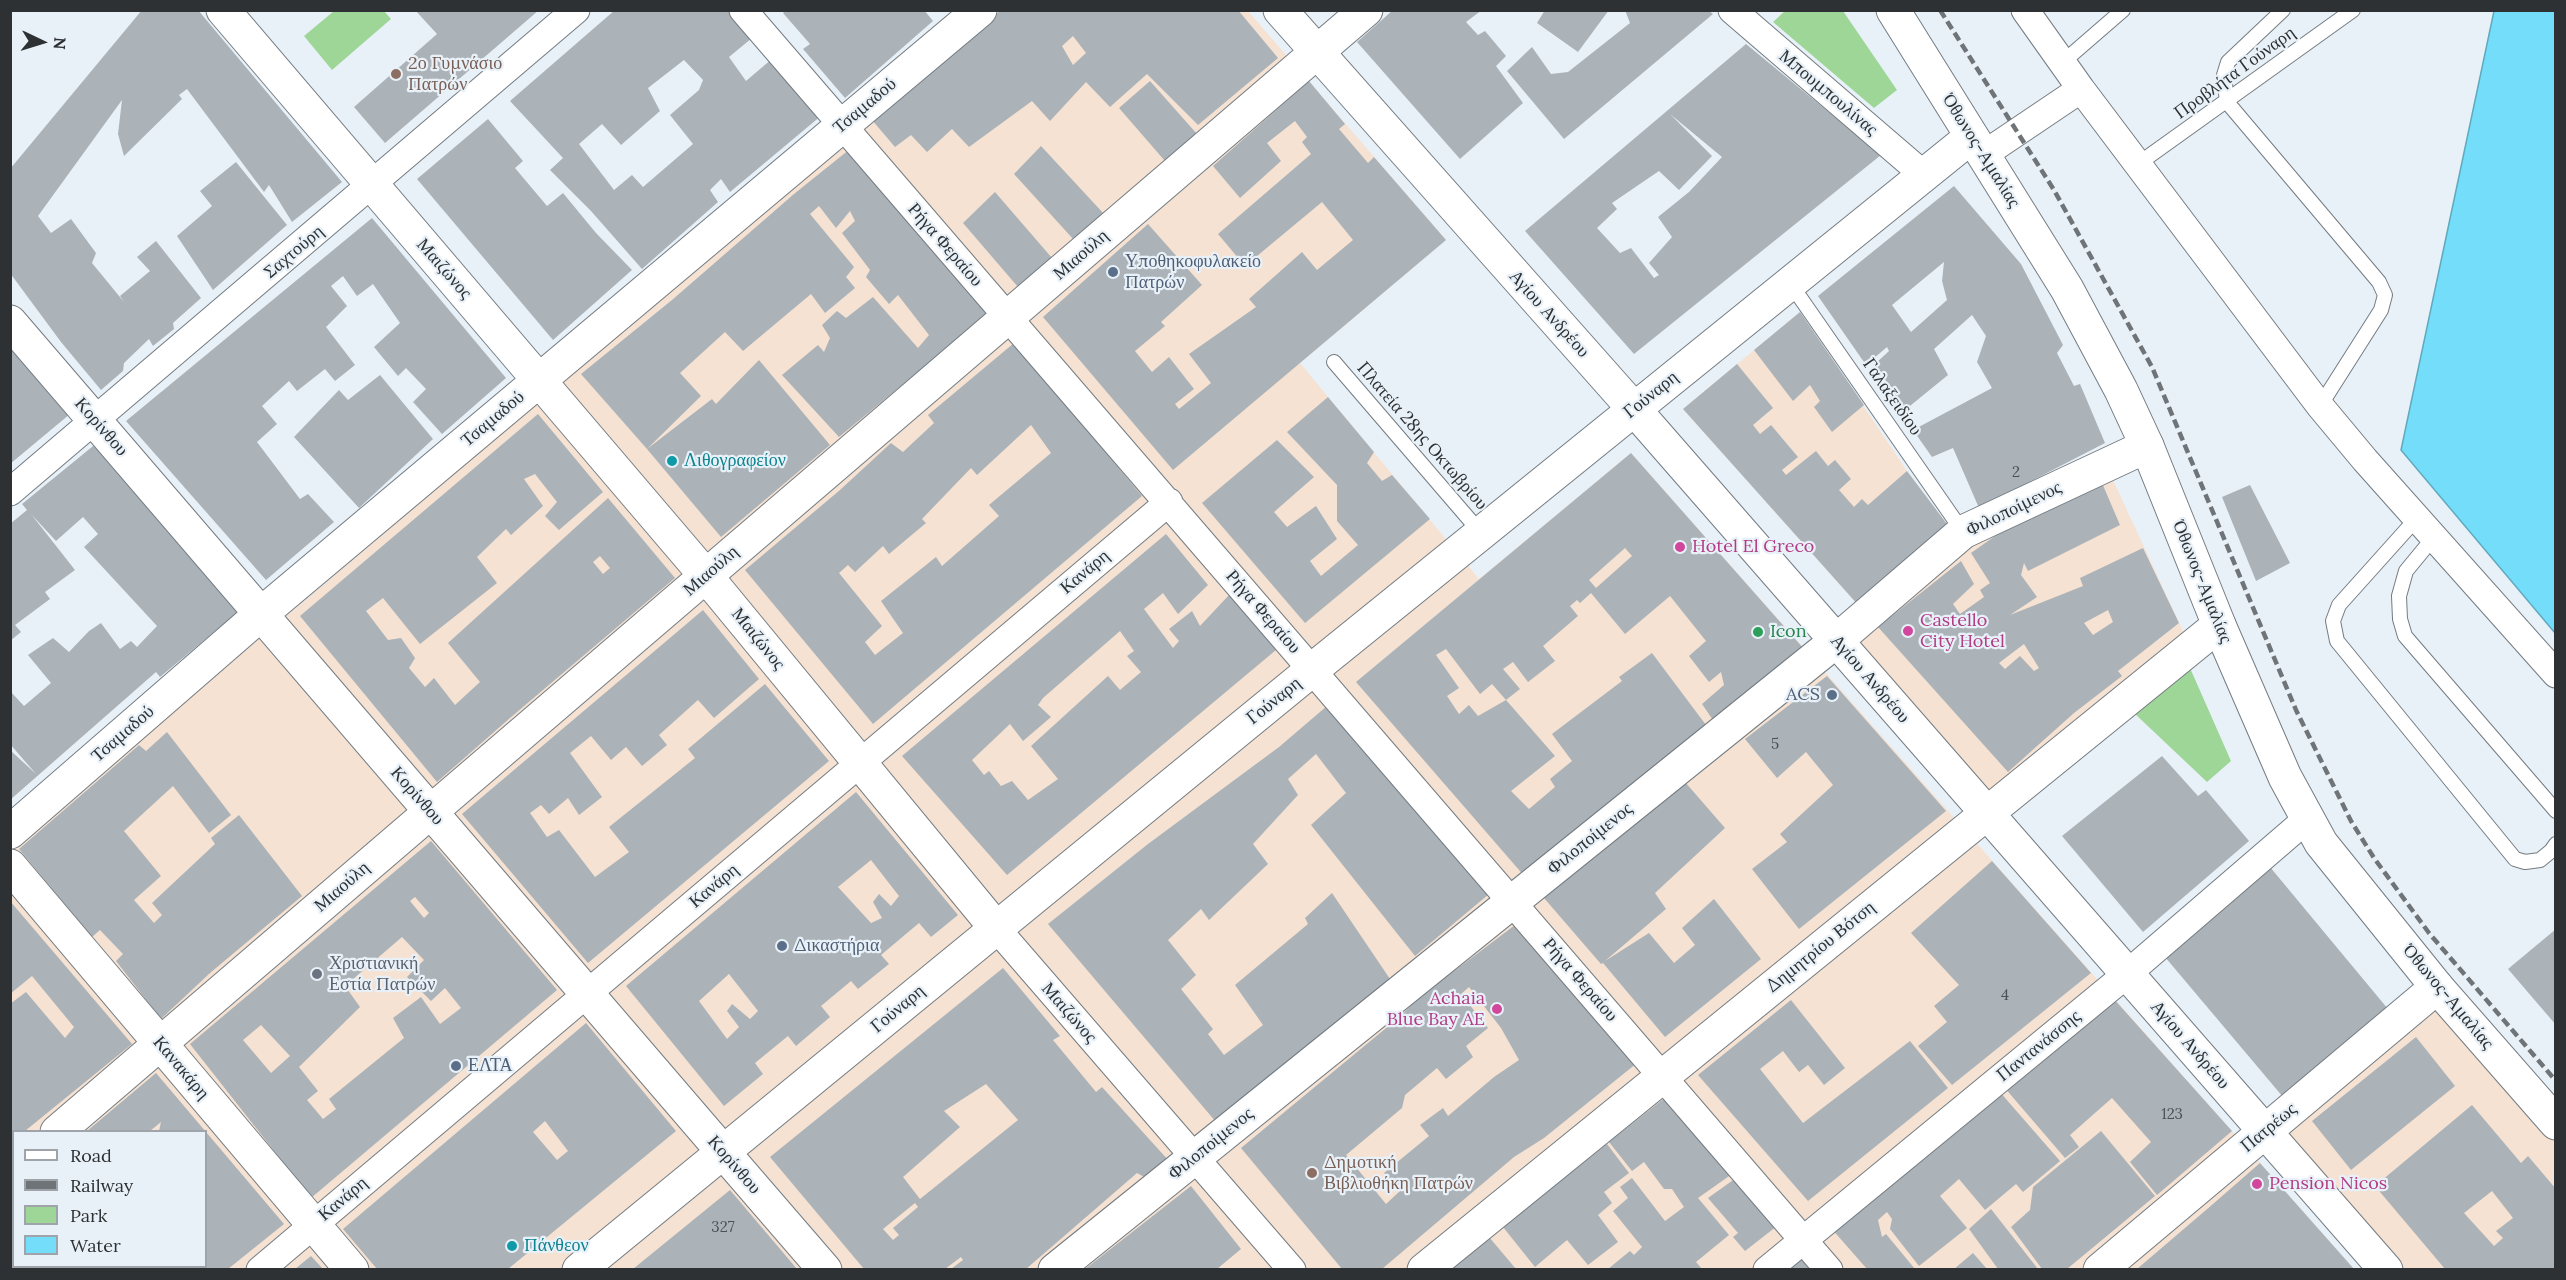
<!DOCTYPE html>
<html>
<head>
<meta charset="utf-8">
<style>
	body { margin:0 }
	#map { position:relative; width:2566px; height:1280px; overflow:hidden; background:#e9f1f8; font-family:Lora,serif }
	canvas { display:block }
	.frame { position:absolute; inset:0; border:12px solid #2d3133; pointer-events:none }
	.legend { position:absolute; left:12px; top:1130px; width:195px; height:138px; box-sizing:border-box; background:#e9f1f8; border:2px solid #9ea4a9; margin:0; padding:8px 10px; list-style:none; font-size:18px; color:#2d3133 }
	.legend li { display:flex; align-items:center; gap:12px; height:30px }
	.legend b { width:30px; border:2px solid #9ea4a9 }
	.north { position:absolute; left:12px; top:12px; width:60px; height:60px; -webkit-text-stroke:4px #e9f1f8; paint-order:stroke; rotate:94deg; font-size:16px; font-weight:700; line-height:24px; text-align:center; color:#2d3133 }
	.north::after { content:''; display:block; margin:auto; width:21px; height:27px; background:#2d3133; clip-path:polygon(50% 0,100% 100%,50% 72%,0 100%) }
</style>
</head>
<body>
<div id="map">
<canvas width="2566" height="1280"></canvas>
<div class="frame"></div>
<ul class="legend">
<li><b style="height:8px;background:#fff"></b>Road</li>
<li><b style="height:8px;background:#6f7478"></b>Railway</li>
<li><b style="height:16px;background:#9ed698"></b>Park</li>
<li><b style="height:16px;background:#74defa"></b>Water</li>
</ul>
<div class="north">N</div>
</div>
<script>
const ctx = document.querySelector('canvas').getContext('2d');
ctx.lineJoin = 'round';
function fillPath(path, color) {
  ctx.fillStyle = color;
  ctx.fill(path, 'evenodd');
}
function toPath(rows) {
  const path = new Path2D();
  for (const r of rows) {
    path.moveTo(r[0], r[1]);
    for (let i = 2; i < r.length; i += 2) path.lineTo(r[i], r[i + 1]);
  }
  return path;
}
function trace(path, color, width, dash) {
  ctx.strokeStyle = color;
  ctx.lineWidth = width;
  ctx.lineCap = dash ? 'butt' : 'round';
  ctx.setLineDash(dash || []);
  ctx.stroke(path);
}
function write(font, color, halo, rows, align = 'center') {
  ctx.font = font + ' Lora,serif';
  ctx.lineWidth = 4.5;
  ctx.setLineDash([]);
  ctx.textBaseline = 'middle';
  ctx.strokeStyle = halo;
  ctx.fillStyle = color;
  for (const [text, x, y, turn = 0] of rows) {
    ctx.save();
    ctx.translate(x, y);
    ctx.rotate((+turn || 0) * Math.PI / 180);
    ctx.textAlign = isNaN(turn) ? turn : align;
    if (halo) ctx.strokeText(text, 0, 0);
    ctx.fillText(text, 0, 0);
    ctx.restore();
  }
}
const commercial = toPath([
	[1001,11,1248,11,1446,240,1300,363,1479,579,1631,453,2354,1269,11,1269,10,850],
	[14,1132,206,1132,206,1266,14,1266],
	[1800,312,1907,471,1950,528,1859,606,1683,409],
	[2106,465,2189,644,1984,810,1836,641,1963,532],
	[2437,987,2555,1123,2555,1269,2386,1269,2265,1131]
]);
const green = toPath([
	[1786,10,1843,11,1897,90,1874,108,1773,22],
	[334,11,384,11,391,19,332,70,304,36],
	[2190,668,2231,761,2207,782,2133,712]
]);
const water = toPath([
	[2494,11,2555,11,2555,633,2401,450,2494,11]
]);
const building = toPath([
	[142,10,198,10,342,182,292,222,269,185,264,192,187,89,179,95,182,99,124,156,118,134,122,100,38,216,51,233,71,219,96,253,92,263,124,302,120,296,150,271,137,257,156,241,201,298,173,323,174,329,153,346,149,339,124,363,123,371,101,390,61,342,10,273,10,169],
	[415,10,539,10,385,143,354,107,437,34],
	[615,10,731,10,752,38,729,57,746,81,773,58,822,115,730,192,721,179,710,190,718,202,642,269,591,211,550,170,563,158,510,101],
	[684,60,703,80,699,90,670,115,693,144,643,187,632,175,614,190,579,144,602,124,621,145,660,111,648,88],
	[786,10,924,10,933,21,845,98,803,49,810,44,783,13],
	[1001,10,1238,10,1278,58,1198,125,1147,74,1110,107,1086,82,1050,121,1032,101,969,147,952,129,927,152,911,135,895,147,872,120],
	[1073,36,1086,53,1073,65,1062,46],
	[1393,10,1482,10,1466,22,1478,35,1485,31,1506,56,1496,66,1523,103,1460,159,1357,42],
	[1545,10,1609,10,1578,52,1537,23],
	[1625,10,1708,10,1713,14,1564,139,1507,71,1532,47,1551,74,1568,72,1630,23],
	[1746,44,1881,155,1634,354,1525,231],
	[1670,114,1722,157,1689,192,1658,217,1672,237,1649,263,1659,275,1654,278,1631,248,1620,253,1597,228,1617,209,1612,203,1659,171,1679,190,1712,156],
	[1150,81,1197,134,1165,161,1119,108],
	[1309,81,1345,124,1339,129,1368,163,1374,157,1446,240,1173,470,1043,317,1148,224,1202,285,1161,322,1165,326,1135,351,1152,372,1169,357,1194,389,1175,404,1179,409,1211,383,1189,354,1256,307,1249,299,1302,252,1317,270,1353,240,1322,202,1245,266,1218,234,1311,154,1302,142,1307,137,1295,121,1267,143,1281,161,1240,198,1213,166],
	[488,119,523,161,515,168,547,206,563,193,596,233,632,270,553,340,417,179],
	[1041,146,1104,214,1074,240,1014,174],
	[850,149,916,232,988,314,839,437,782,375,818,345,824,352,830,338,822,325,837,311,846,318,873,297,918,348,929,335,898,295,889,304,866,277,870,270,842,233,855,221,850,211,836,228,819,206,810,214,854,267,846,277,855,288,825,313,811,294,743,351,725,332,680,373,701,396,647,449,581,374,672,300,794,194],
	[236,162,287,225,213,290,177,236,212,206,200,191],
	[1954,186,2021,264,2063,345,2057,353,2074,386,2080,384,2105,443,1979,508,1953,448,1932,457,1913,430,1992,388,1977,362,1986,336,1972,315,1934,349,1948,375,1905,410,1875,364,1889,351,1887,347,1866,365,1818,296],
	[1944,262,1942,281,1947,300,1911,332,1892,305],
	[995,192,1052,258,1018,287,963,223],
	[372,218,506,378,442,434,413,402,426,389,406,368,398,376,374,347,400,323,373,284,357,296,343,276,331,286,347,306,326,327,355,365,335,381,325,369,297,391,289,381,262,406,277,424,257,442,300,499,308,494,334,522,266,580,126,421],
	[1800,312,1864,405,1832,432,1814,407,1820,401,1810,385,1793,401,1754,350],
	[1014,343,1142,496,873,724,745,570,840,490,891,443,903,452,934,423,928,415],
	[1031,425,1051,453,989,505,999,516,942,566,936,557,881,601,903,633,875,655,865,642,882,626,839,573,848,565,855,572,883,546,889,554,926,523,922,519,971,468,977,475],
	[10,351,19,352,70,414,10,464],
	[759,360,830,445,721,537,647,449,712,399,716,404],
	[1737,364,1773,408,1753,425,1760,434,1771,425,1798,457,1782,470,1786,475,1816,451,1828,466,1835,460,1851,479,1839,490,1854,507,1862,499,1868,505,1907,471,1950,528,1859,606,1683,409],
	[380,375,433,439,359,508,294,437,339,390,348,400],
	[1328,397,1374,452,1367,463,1382,481,1392,475,1430,519,1305,623,1202,503,1277,440,1314,477,1274,512,1287,527,1316,506,1337,539,1310,561,1321,576,1358,545,1337,521,1337,485,1287,432],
	[538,414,603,492,559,530,545,516,557,502,535,474,524,479,543,506,511,535,506,529,477,557,497,583,420,644,383,598,366,611,388,640,401,638,415,658,409,668,425,687,434,678,455,705,480,682,448,643,608,498,675,578,510,718,437,782,300,616],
	[600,556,610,568,603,574,593,562],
	[98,442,244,607,160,677,156,672,10,800,10,750,36,774,10,744,10,691,24,706,51,683,28,655,53,638,69,652,89,631,101,623,120,649,131,641,137,647,157,626,84,547,98,534,83,517,56,541,31,514,75,570,45,592,50,599,15,625,21,632,10,641,10,524,27,510,22,504],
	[1631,453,1804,649,1715,723,1702,704,1724,685,1721,672,1709,682,1689,656,1706,641,1670,596,1625,634,1591,593,1580,603,1577,600,1570,606,1578,616,1543,646,1555,661,1528,682,1513,662,1503,669,1520,689,1506,700,1492,684,1480,694,1446,649,1436,655,1459,688,1447,696,1459,714,1469,705,1478,716,1506,700,1555,756,1511,791,1529,809,1555,787,1550,779,1572,761,1552,734,1622,681,1619,677,1652,653,1709,729,1526,878,1356,682],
	[1625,548,1632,556,1596,588,1589,580],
	[2102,483,2120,525,2028,571,2024,563,2021,575,2037,597,2010,615,2083,586,2080,578,2143,548,2179,623,2118,671,2122,676,2074,713,2008,772,1878,627,1961,561,1974,584,1953,604,1960,614,1984,597,1980,590,1990,583,1971,553,2005,529],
	[2108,610,2113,622,2093,635,2084,623],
	[2024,644,2039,668,2034,671,2020,656,2005,669,1999,663],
	[2250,485,2290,563,2256,581,2222,497],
	[1166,534,1208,585,1178,614,1163,593,1144,609,1173,648,1179,641,1169,629,1192,611,1200,626,1229,595,1276,650,1007,875,902,756],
	[1120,631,1134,651,1127,656,1141,672,1120,690,1108,676,1031,746,1058,779,1028,800,1012,781,1001,786,989,771,984,775,972,760,1010,724,1023,741,1051,717,1038,705,1043,698],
	[703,610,759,679,714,718,698,700,659,735,667,745,642,766,626,747,611,760,591,736,570,753,602,797,579,815,568,798,549,814,541,805,530,813,547,837,559,830,595,877,629,852,609,827,695,758,688,749,765,684,829,761,588,963,462,814],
	[1827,676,1946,811,1799,929,1752,869,1787,842,1780,834,1833,785,1806,752,1777,778,1745,739],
	[1327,706,1489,894,1415,956,1311,825,1346,793,1316,754,1288,779,1298,795,1253,844,1268,864,1209,920,1201,909,1168,940,1196,975,1181,989,1213,1029,1208,1034,1224,1055,1263,1025,1235,985,1308,924,1305,918,1332,893,1392,982,1216,1122,1048,924,1148,844,1279,747],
	[167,732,231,815,209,833,173,786,124,831,161,876,134,900,154,923,162,915,152,903,215,844,211,838,239,815,302,896,210,973,161,1019,116,961,123,954,100,930,92,937,19,849,139,745,146,751],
	[2162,756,2198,796,2206,790,2249,841,2143,932,2062,836],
	[1685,782,1725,828,1655,893,1666,909,1605,961,1649,933,1674,963,1695,945,1682,928,1714,899,1761,959,1665,1037,1603,963,1601,964,1544,898],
	[856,792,958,915,931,937,919,923,881,955,889,964,858,989,851,981,821,1006,830,1017,796,1046,788,1036,755,1063,763,1074,724,1106,626,986],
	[871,860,899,896,891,906,879,894,873,902,882,918,871,923,838,887],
	[729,974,758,1011,750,1019,732,1004,727,1011,739,1027,727,1039,699,1001],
	[431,841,557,990,311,1198,190,1044],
	[415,897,429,913,424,918,410,901],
	[402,937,424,960,407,977,431,1001,445,988,461,1008,440,1024,421,997,393,1018,404,1038,329,1099,336,1109,323,1119,307,1100,318,1091,299,1067,360,1007,345,986],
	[261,1025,290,1056,271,1073,243,1040],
	[1992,861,2091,973,1952,1085,1918,1046,1947,1022,1934,1006,1959,985,1911,933],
	[2270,867,2388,1009,2283,1097,2165,957],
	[10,901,132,1044,25,1131,14,1131,14,1141,10,1143,10,1004,26,992,65,1038,74,1027,32,976,10,994],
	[1519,922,1637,1063,1544,1138,1514,1157,1382,1269,1342,1269,1241,1148,1397,1019,1421,996],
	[1469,987,1501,1028,1519,1060,1494,1077,1448,1116,1443,1108,1420,1125,1429,1136,1384,1173,1400,1191,1386,1204,1346,1155,1402,1108,1405,1095,1437,1068,1446,1079,1473,1057,1466,1046,1488,1028,1461,994],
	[2556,929,2556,1025,2508,969],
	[1003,968,1060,1036,1053,1040,1096,1092,1102,1087,1169,1161,1146,1178,1137,1173,1026,1269,951,1269,963,1260,961,1257,945,1269,864,1269,770,1157],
	[986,1084,1018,1120,920,1199,903,1177,960,1127,944,1111],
	[915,1203,918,1207,893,1228,899,1235,893,1240,883,1229],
	[2113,998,2232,1131,2157,1195,2130,1162,2151,1142,2112,1098,2070,1135,2079,1147,2065,1158,2004,1087],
	[1791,1000,1845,1068,1824,1085,1808,1065,1799,1072,1783,1051,1760,1069,1803,1123,1910,1041,1948,1088,1808,1201,1698,1075],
	[586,1023,676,1131,508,1269,377,1269,343,1229],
	[545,1121,568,1151,557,1160,533,1132],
	[2416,1037,2455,1086,2351,1170,2312,1121],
	[156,1073,284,1224,228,1269,165,1269,163,1266,206,1266,206,1131,159,1131,161,1122,150,1131,87,1131],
	[1999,1091,2060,1161,2023,1192,2016,1184,1985,1210,1959,1179,1940,1196,1967,1228,1919,1266,1890,1229,1892,1219,1887,1212,1878,1220,1882,1237,1886,1234,1915,1269,1867,1269,1831,1228],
	[1666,1097,1732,1174,1698,1198,1729,1235,1696,1262,1702,1269,1608,1269,1630,1251,1634,1255,1642,1247,1613,1211,1628,1198,1620,1187,1632,1178,1665,1221,1684,1207,1672,1189,1664,1189,1644,1162,1632,1171,1609,1142],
	[2472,1105,2521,1163,2528,1156,2556,1189,2556,1269,2445,1269,2375,1186],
	[2492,1191,2513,1218,2496,1231,2503,1238,2494,1246,2464,1213],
	[2101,1131,2155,1196,2067,1269,2042,1269,2011,1227,2030,1210,2033,1187],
	[1607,1144,1629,1173,1604,1192,1612,1203,1598,1215,1618,1242,1588,1265,1567,1240,1535,1267,1503,1227],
	[2260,1163,2354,1269,2137,1269,2213,1204],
	[1736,1178,1777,1226,1745,1251,1733,1237,1738,1233,1708,1198],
	[1191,1186,1241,1249,1217,1269,1085,1269],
	[730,1190,797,1269,633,1269],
	[14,1193,14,1266,19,1266,10,1269,10,1196],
	[1991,1209,2038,1269,1998,1269,1969,1229],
	[1489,1237,1516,1269,1450,1269],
	[1799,1252,1815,1269,1777,1269],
	[1973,1253,1987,1269,1954,1269],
	[311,1256,323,1269,295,1269],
	[91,1266,122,1266,124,1269,88,1269]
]);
const lane = toPath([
	[2283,10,2228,62,2224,75,2227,102,2379,282,2385,295,2381,310,2320,406],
	[2063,62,2123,10],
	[2138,164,2353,10],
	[1790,283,1963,532],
	[1334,362,1481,533],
	[2417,518,2339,605,2333,621,2337,641,2515,859,2525,862,2540,860,2551,851,2556,844],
	[2434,537,2406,571,2399,596,2400,619,2405,636,2556,811]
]);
const street = toPath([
	[743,10,1829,1270],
	[1732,10,1924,175],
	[2025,10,2081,89],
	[1983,155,2081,89,2320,406,2365,460,2556,674],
	[10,492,576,10],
	[996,928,1292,1270],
	[260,1270,1169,502],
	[1767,1270,2127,974,2307,819]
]);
const secondary = toPath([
	[223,10,706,576,996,928],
	[10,322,724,1153],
	[1634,409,2386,1270],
	[10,832,261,614,980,10],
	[10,866,352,1270],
	[57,1132,1366,10],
	[10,1171,14,1168],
	[1055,1270,1836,641,1963,532,2147,446],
	[1424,1270,2219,625],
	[2100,1270,2437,987]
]);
const primary = toPath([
	[1280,10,1634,409],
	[1893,10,2067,289,2121,390,2147,446,2219,625,2285,777,2321,843,2437,987,2556,1123],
	[724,1153,825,1270],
	[579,1270,1302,678,1971,137]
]);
const rail = toPath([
	[1940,10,2054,190,2152,367,2296,710,2351,821,2374,858,2429,933,2556,1081]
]);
const markers = [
	[396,74,6,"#8d6e63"],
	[1113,272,6,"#5c6f8a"],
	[672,461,6,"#0f9aa8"],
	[1680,547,6,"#d1479c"],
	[1908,631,6,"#d1479c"],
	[1758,632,6,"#2e9e5b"],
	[1832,695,6,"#5c6f8a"],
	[782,946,6,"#5c6f8a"],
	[317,974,6,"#6b7280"],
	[1497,1009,6,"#d1479c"],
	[456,1066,6,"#5c6f8a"],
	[1312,1173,6,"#8d6e63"],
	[2257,1184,6,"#d1479c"],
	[512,1246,6,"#0f9aa8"]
];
const numberNames = [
	["2",2016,473],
	["5",1775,745],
	["4",2005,996],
	["123",2172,1115],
	["327",723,1228]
];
const educationNames = [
	["2ο Γυμνάσιο",408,64],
	["Πατρών",408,85],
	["Δημοτική",1324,1163],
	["Βιβλιοθήκη Πατρών",1324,1184]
];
const streetNames = [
	["Προβλήτα Γούναρη",2235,73,-36],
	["Μπουμπουλίνας",1828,93,40],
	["Τσαμαδού",865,106,-40],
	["Όθωνος-Αμαλίας",1981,151,58],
	["Ρήγα Φεραίου",945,245,49],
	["Σαχτούρη",294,252,-40],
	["Μιαούλη",1081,255,-41],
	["Μαιζώνος",444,269,49],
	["Αγίου Ανδρέου",1549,314,48],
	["Γούναρη",1651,395,-39],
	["Γαλαξειδίου",1892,397,55],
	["Τσαμαδού",493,419,-40],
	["Κορίνθου",101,427,49],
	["Πλατεία 28ης Οκτωβρίου",1422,436,49],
	["Φιλοποίμενος",2014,509,-26],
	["Μιαούλη",711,571,-41],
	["Κανάρη",1085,572,-40],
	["Όθωνος-Αμαλίας",2202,582,68],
	["Ρήγα Φεραίου",1263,612,49],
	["Μαιζώνος",758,639,51],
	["Αγίου Ανδρέου",1870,679,49],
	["Γούναρη",1274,701,-39],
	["Τσαμαδού",123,734,-41],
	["Κορίνθου",417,796,49],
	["Φιλοποίμενος",1590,839,-39],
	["Κανάρη",714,886,-40],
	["Μιαούλη",342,887,-41],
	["Δημητρίου Βότση",1821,947,-39],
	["Ρήγα Φεραίου",1580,980,49],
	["Όθωνος-Αμαλίας",2448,997,50],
	["Γούναρη",898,1009,-40],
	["Μαιζώνος",1069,1013,49],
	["Αγίου Ανδρέου",2190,1045,49],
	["Παντανάσσης",2039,1046,-39],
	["Κανακάρη",181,1068,50],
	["Πατρέως",2269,1128,-40],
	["Φιλοποίμενος",1211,1144,-39],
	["Κορίνθου",734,1165,49],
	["Κανάρη",343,1199,-40]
];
const serviceNames = [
	["Υποθηκοφυλακείο",1125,262],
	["Πατρών",1125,283],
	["ACS",1820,695,"right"],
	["Δικαστήρια",794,946],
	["ΕΛΤΑ",468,1066]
];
const cultureNames = [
	["Λιθογραφείον",684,461],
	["Πάνθεον",524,1246]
];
const hotelNames = [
	["Hotel El Greco",1692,547],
	["Castello",1920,621],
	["City Hotel",1920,642],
	["Achaia",1485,999,"right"],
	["Blue Bay AE",1485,1020,"right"],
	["Pension Nicos",2269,1184]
];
const leisureNames = [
	["Icon",1770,632]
];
const worshipNames = [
	["Χριστιανική",329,964],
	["Εστία Πατρών",329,985]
];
fillPath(commercial, '#f5e2d2');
fillPath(green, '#9ed698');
fillPath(water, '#74defa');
trace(water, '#5faabe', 1.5);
fillPath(building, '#abb3b9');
trace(lane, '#747c82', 16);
trace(street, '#747c82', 29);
trace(secondary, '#747c82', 35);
trace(primary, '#747c82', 35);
trace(lane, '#fff', 14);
trace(street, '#fff', 27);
trace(secondary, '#fff', 33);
trace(primary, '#fff', 33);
trace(rail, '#6f7478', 4.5, [9, 4.5]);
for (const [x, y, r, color] of markers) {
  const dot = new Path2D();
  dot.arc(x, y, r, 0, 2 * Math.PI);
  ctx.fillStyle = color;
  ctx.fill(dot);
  trace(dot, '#e9f1f8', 2);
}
write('15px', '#4c5254', null, numberNames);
write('18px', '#785e54', '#e9f1f8', educationNames, 'left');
write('18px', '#2d3133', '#e9f1f8', streetNames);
write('18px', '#4e5e75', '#e9f1f8', serviceNames, 'left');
write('18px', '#0d838f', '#e9f1f8', cultureNames, 'left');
write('18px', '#b23c85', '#e9f1f8', hotelNames, 'left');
write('18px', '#27864d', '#e9f1f8', leisureNames, 'left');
write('18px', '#5b616d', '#e9f1f8', worshipNames, 'left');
</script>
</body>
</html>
